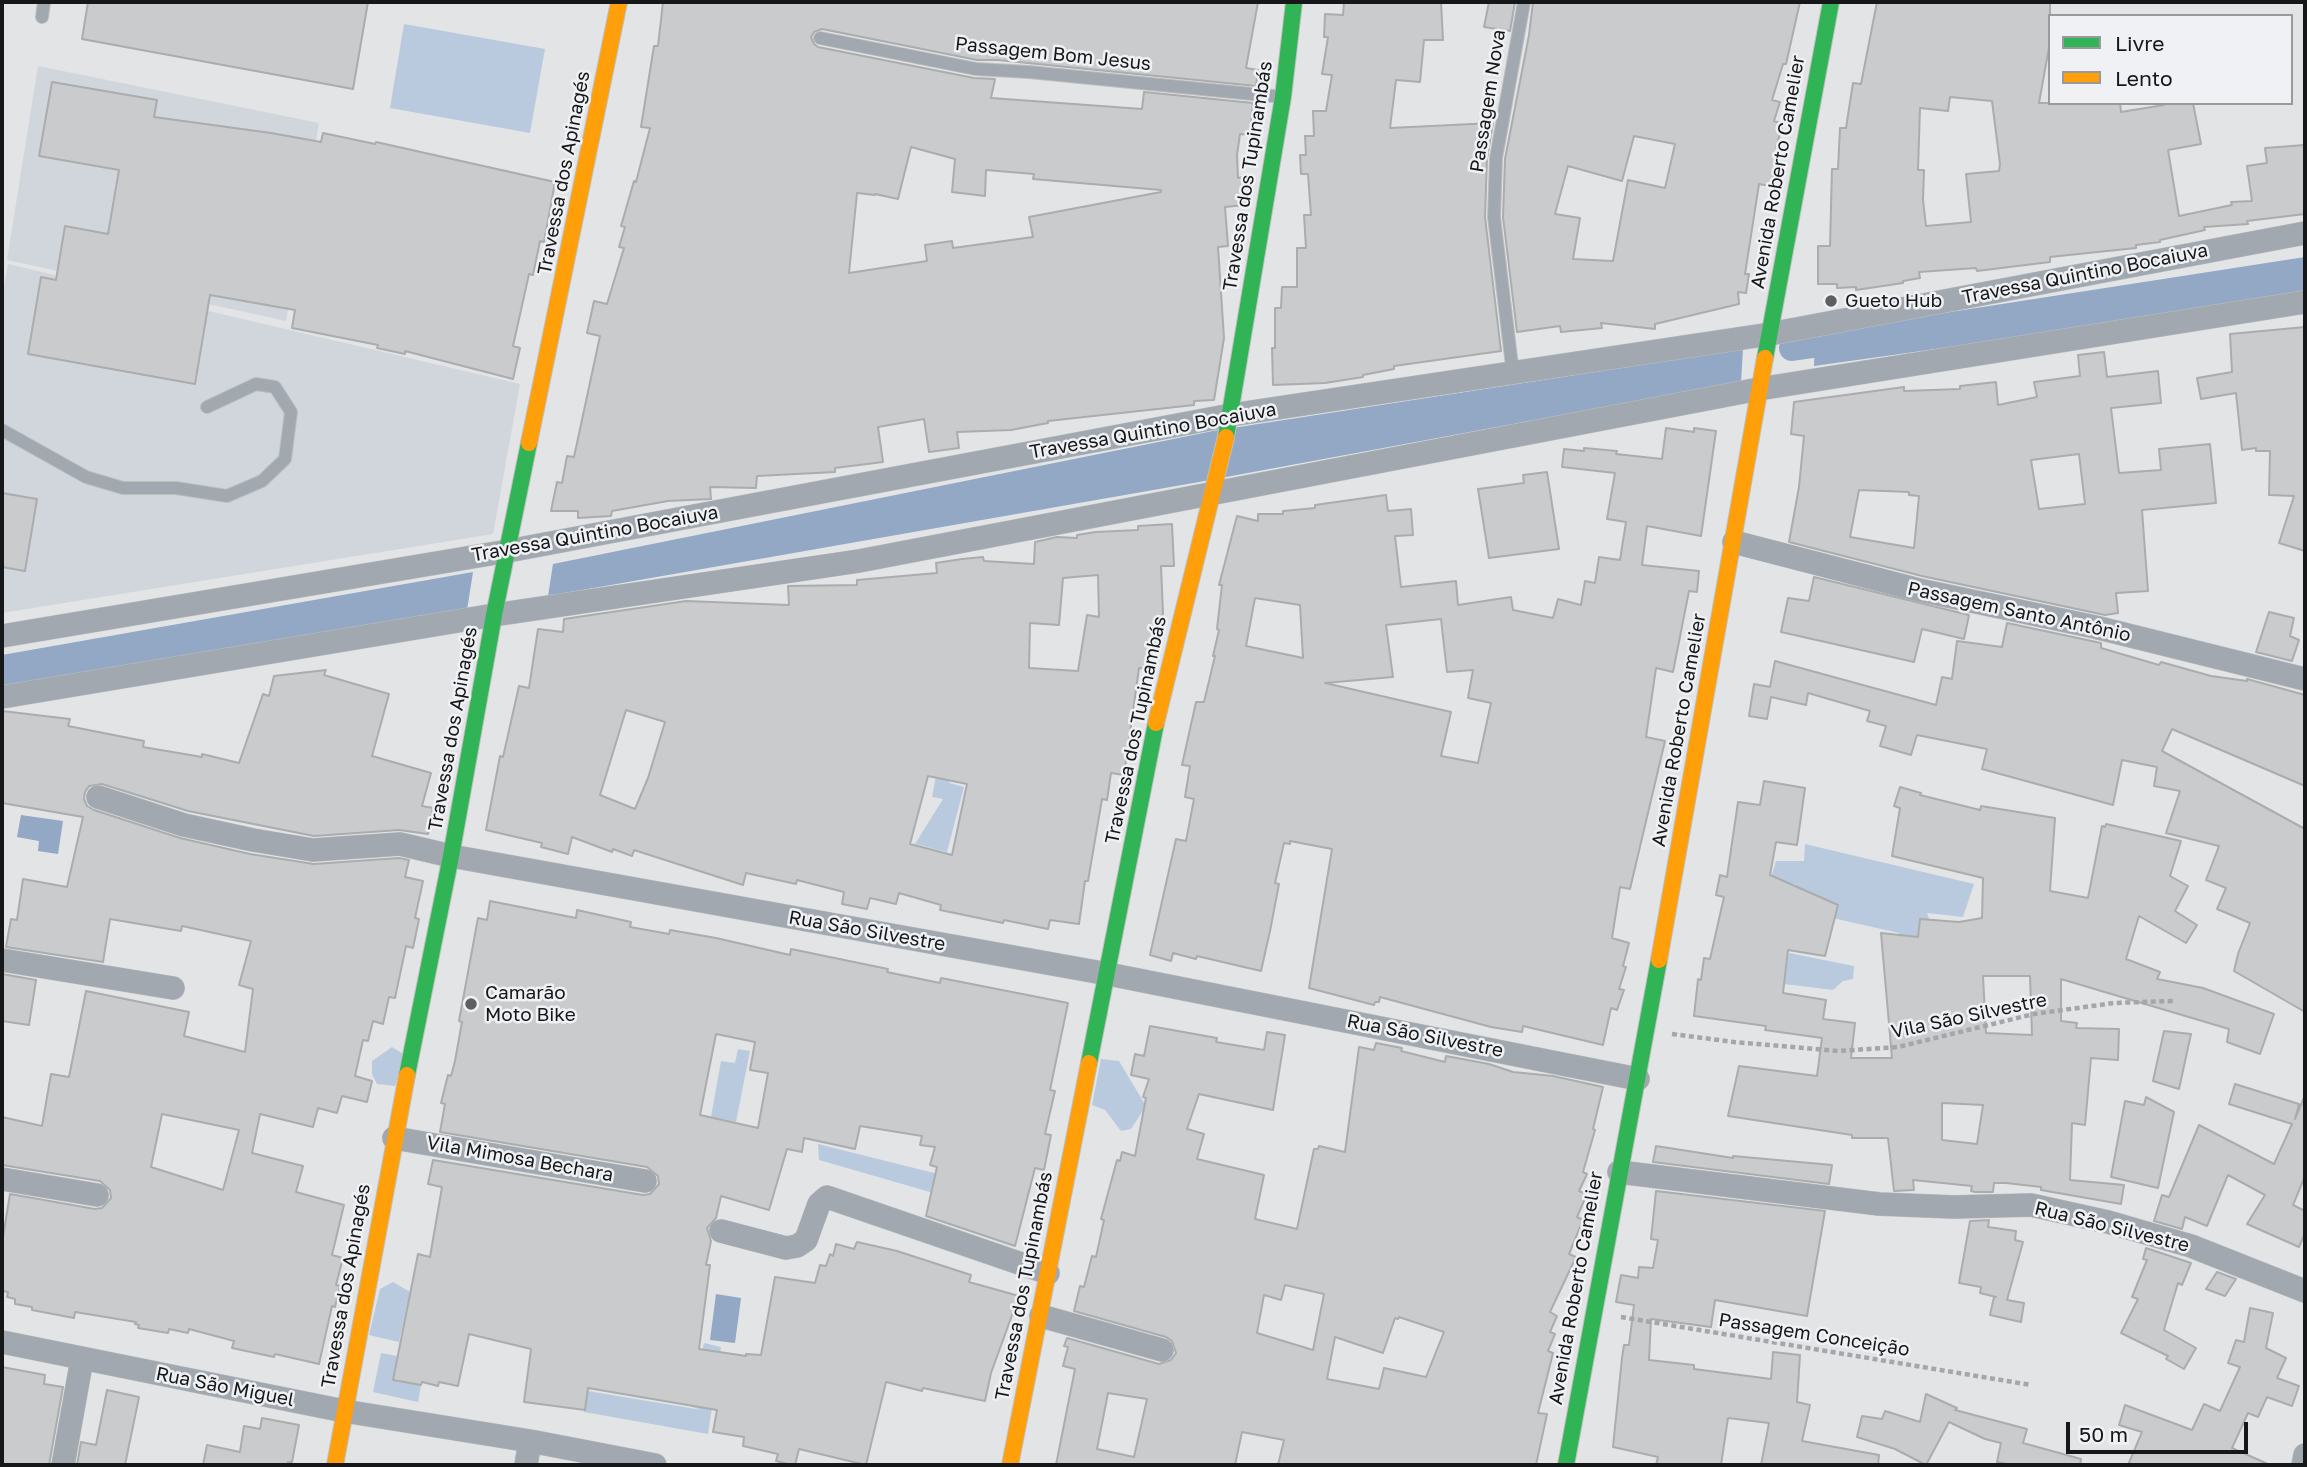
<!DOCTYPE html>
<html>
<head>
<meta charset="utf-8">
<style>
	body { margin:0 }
	#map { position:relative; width:2307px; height:1467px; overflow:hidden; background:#e2e4e6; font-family:"Golos Text",sans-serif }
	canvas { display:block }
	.frame { position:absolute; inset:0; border:4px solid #161718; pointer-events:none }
	.legend { position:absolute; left:2048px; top:14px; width:245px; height:91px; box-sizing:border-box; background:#eff1f4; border:2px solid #989a9c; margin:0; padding:9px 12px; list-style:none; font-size:21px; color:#161718 }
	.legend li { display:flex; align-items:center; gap:14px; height:35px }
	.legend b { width:35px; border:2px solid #989a9c }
	.scale { position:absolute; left:2066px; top:1422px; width:182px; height:32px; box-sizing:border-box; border:4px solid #161718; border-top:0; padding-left:9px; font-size:21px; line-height:24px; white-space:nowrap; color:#161718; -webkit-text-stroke:5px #eff1f4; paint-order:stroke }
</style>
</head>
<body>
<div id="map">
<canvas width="2307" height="1467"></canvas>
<div class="frame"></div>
<ul class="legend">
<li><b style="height:9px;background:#30b455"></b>Livre</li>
<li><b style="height:9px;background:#ff9f0a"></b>Lento</li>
</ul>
<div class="scale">50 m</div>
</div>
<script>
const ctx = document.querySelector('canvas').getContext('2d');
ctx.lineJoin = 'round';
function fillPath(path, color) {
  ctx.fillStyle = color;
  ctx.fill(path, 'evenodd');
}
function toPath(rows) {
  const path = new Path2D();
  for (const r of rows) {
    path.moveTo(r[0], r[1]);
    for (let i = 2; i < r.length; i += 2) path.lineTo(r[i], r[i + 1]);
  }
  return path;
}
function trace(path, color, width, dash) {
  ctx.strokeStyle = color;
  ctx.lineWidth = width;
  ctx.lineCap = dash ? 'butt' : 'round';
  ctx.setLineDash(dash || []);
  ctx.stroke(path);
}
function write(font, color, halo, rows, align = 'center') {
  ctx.font = font + ' "Golos Text",sans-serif';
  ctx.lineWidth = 5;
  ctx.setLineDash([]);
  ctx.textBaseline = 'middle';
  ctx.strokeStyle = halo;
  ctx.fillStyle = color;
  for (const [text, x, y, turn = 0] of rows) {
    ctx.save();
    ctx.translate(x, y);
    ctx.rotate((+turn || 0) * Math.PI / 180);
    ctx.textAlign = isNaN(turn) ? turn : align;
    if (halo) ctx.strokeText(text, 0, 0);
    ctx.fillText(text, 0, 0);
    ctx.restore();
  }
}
const built = toPath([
	[38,66,319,123,286,321,7,260],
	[8,264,520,384,493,534,2,613,2,297]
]);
const green = toPath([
	[404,24,545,49,530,133,390,108],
	[939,761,953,764,949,783,964,787,947,852,915,844,943,799,932,797],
	[1805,844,1974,884,1963,917,1927,913,1936,939,1893,952,1899,933,1793,909,1795,884,1769,884,1776,861,1804,861],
	[1789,953,1854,966,1853,979,1843,981,1833,990,1784,984],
	[392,1047,405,1055,395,1086,377,1084,372,1074,372,1061],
	[738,1049,750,1051,736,1122,711,1117,721,1061,735,1063],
	[1101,1059,1119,1061,1146,1106,1131,1129,1121,1131,1105,1110,1092,1105],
	[818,1144,1026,1196,951,1198,819,1160],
	[393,1282,410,1292,399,1342,369,1335,380,1289],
	[704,1343,721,1347,708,1434,584,1412,588,1391,702,1410,689,1406],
	[381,1353,397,1356,393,1380,421,1385,418,1402,373,1392]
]);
const water = toPath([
	[2305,257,2305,291,2065,331,1814,366,1815,333],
	[1743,349,1741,382,1199,482,548,596,553,564,1213,431],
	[473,572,467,610,2,688,2,655],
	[21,815,63,821,58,854,38,851,39,841,17,837],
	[716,1294,741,1298,735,1343,710,1340]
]);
const canal = toPath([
	[1792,348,1849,340]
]);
const building = toPath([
	[88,2,368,2,353,89,82,39,88,2],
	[663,2,1258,2,1246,68,1258,70,1256,86,998,60,977,60,822,29,814,32,811,37,814,44,818,47,974,78,995,79,991,98,1142,109,1144,92,1253,103,1250,135,1240,134,1237,155,1238,178,1243,177,1245,205,1225,207,1228,246,1218,247,1224,338,1214,400,1194,401,1194,405,1048,421,1048,423,1011,430,957,432,959,448,929,452,924,419,878,427,883,462,835,468,835,472,757,476,756,488,710,487,711,499,668,501,612,511,611,516,578,518,578,511,551,511,557,482,562,483,567,456,574,457,600,336,587,333,594,301,607,304,624,248,619,247,625,227,621,226,634,181,636,182,650,128,641,127,654,46,658,46,663,2],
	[911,147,955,159,952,192,985,196,986,170,1034,174,1033,179,1161,190,1161,192,1029,217,1033,237,953,248,952,241,925,245,927,261,849,273,857,193,875,195,875,194,898,199,911,147],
	[1344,2,1441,2,1443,40,1424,40,1420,82,1396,80,1390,128,1493,123,1487,158,1485,217,1501,351,1394,366,1394,369,1363,375,1363,377,1325,383,1273,385,1272,348,1275,348,1275,308,1281,308,1282,287,1297,287,1297,248,1306,248,1304,215,1311,215,1308,174,1301,174,1300,155,1306,155,1305,136,1314,136,1313,111,1326,111,1332,75,1322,74,1328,37,1324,37,1325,14,1343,15,1344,2],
	[1489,2,1515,2,1510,31,1484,27,1489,2],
	[1533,2,1800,2,1786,64,1783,64,1772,100,1780,102,1774,121,1783,124,1776,147,1781,148,1770,186,1759,184,1745,274,1749,274,1746,293,1738,292,1739,304,1655,324,1655,329,1601,323,1602,328,1561,332,1560,326,1517,332,1503,217,1505,159,1529,35,1533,2],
	[1634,136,1675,144,1665,188,1628,180,1613,261,1573,259,1580,218,1555,214,1568,166,1622,181,1634,136],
	[1877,2,2050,2,2050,42,2039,103,2120,103,2121,112,2164,105,2164,103,2193,103,2201,144,2168,150,2179,216,2232,205,2231,202,2252,201,2247,166,2267,163,2265,148,2305,145,2305,214,2247,221,2248,224,2204,227,2205,230,2160,240,2160,242,2136,245,2136,248,2050,257,2050,262,1977,271,1976,268,1919,272,1920,278,1903,281,1903,283,1856,290,1856,287,1837,288,1837,284,1818,284,1818,246,1830,246,1832,169,1838,169,1840,128,1846,128,1853,83,1861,84,1877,2],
	[1950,97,1992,101,2000,164,1999,171,1966,174,1971,222,1926,226,1923,200,1924,170,1918,170,1920,108,1948,111,1950,97],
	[52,82,157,100,154,117,271,133,321,142,323,133,375,144,376,142,555,182,544,242,540,241,533,275,529,274,513,346,520,348,513,379,405,351,405,354,377,348,378,345,292,328,295,310,210,295,195,384,28,354,41,277,56,280,65,226,108,234,119,170,39,156,52,82],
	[2305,327,2305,551,2279,543,2294,496,2269,495,2270,451,2256,451,2256,448,2242,450,2236,393,2201,399,2197,378,2232,372,2230,334,2305,327],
	[2104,352,2107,377,2158,371,2161,403,2111,408,2119,473,2161,470,2159,449,2210,444,2216,503,2142,510,2148,591,2116,593,2118,613,2105,615,1922,576,1789,542,1799,487,1804,436,1791,434,1794,402,1904,387,1904,391,1960,389,1960,386,1996,382,1998,405,2037,397,2034,382,2080,376,2078,355,2104,352],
	[2079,454,2085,504,2039,509,2031,460,2079,454],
	[1859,490,1909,492,1909,495,1919,496,1914,548,1850,537,1859,490],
	[1666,428,1694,432,1694,428,1716,431,1701,536,1647,526,1642,565,1699,571,1697,592,1689,591,1673,672,1656,668,1646,737,1665,741,1630,889,1620,887,1612,938,1629,943,1623,966,1626,967,1619,989,1624,990,1617,1010,1611,1008,1603,1045,1523,1026,1522,1032,1491,1027,1380,997,1379,1002,1375,1002,1374,1005,1309,988,1332,849,1290,841,1290,844,1284,843,1275,883,1279,884,1270,931,1261,971,1197,956,1196,959,1173,953,1171,961,1150,955,1176,839,1186,841,1194,799,1185,797,1190,766,1182,765,1196,702,1204,702,1215,656,1213,656,1219,630,1217,629,1222,585,1219,585,1237,516,1258,521,1258,514,1283,514,1283,511,1315,508,1315,505,1386,495,1388,511,1411,509,1413,535,1395,536,1401,587,1456,581,1458,605,1511,597,1513,610,1553,618,1558,599,1581,605,1585,581,1595,583,1599,557,1620,560,1626,522,1607,519,1615,473,1562,467,1564,449,1584,451,1584,448,1617,451,1616,454,1662,459,1666,428],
	[1255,598,1300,605,1303,658,1246,646,1255,598],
	[1441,619,1447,672,1473,670,1468,698,1491,703,1478,763,1441,756,1451,712,1325,683,1393,677,1386,625,1441,619],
	[1547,472,1559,549,1489,558,1478,489,1524,483,1523,475,1547,472],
	[2,493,37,499,25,571,2,567,2,493],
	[1172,524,1174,566,1161,566,1163,613,1149,669,1139,668,1124,775,1111,773,1107,800,1102,799,1088,881,1085,881,1079,924,1050,920,1048,929,1004,920,1003,923,940,910,941,905,899,893,896,904,870,898,867,909,842,904,844,892,797,880,796,884,746,873,743,885,634,850,632,856,613,849,612,852,572,837,568,854,541,847,542,843,486,830,500,756,503,757,519,686,529,688,538,629,563,632,564,619,686,601,789,605,788,586,857,585,857,580,937,573,936,563,962,559,983,557,984,561,1034,564,1035,542,1057,537,1077,538,1077,535,1096,532,1138,530,1138,526,1172,524],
	[1098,575,1099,617,1087,615,1078,671,1029,668,1030,623,1059,625,1063,578,1098,575],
	[626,710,665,722,648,778,635,809,600,795,626,710],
	[928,776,967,784,952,855,910,844,928,776],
	[1814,577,1969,615,1964,639,1922,629,1914,662,1781,632,1788,598,1809,601,1814,577],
	[2269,612,2294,618,2290,636,2299,640,2292,661,2256,652,2269,612],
	[2007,623,2101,643,2101,648,2159,665,2161,662,2211,676,2247,681,2247,679,2305,695,2305,786,2172,729,2162,751,2305,829,2305,1012,2234,971,2238,954,2250,923,2217,909,2226,888,2206,880,2219,846,2166,833,2180,791,2154,786,2157,767,2122,760,2113,805,1982,769,1987,749,1917,735,1911,755,1880,746,1886,726,1867,721,1870,711,1808,693,1806,705,1771,697,1767,719,1749,716,1754,684,1770,687,1775,661,1936,705,1942,677,1952,679,1957,641,2002,647,2007,623],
	[326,670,324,675,389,694,372,756,431,773,422,806,433,808,428,834,399,830,314,836,188,811,102,784,89,786,85,792,84,799,87,806,94,810,180,838,250,854,314,864,399,858,409,860,405,877,423,881,415,918,419,919,413,948,406,946,395,998,389,997,383,1024,373,1021,368,1041,363,1040,355,1076,372,1081,367,1102,342,1096,337,1113,318,1108,313,1127,260,1114,252,1153,303,1166,296,1192,344,1205,332,1255,343,1258,336,1285,340,1286,335,1307,332,1306,319,1364,275,1354,274,1357,232,1348,234,1341,189,1329,188,1333,169,1329,168,1333,138,1328,139,1325,135,1324,136,1322,75,1312,74,1318,32,1310,32,1307,15,1304,15,1299,7,1297,8,1292,2,1291,2,1243,10,1194,95,1209,102,1208,111,1198,110,1190,100,1181,2,1165,2,1117,42,1126,51,1074,69,1077,86,991,189,1012,184,1036,245,1052,253,989,239,985,251,941,182,926,181,931,110,919,103,962,6,947,11,919,17,920,23,879,67,887,83,817,2,803,2,711,70,719,68,726,144,741,143,747,202,757,202,754,239,763,263,694,269,696,274,676,326,670],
	[162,1114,239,1130,223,1190,151,1167,162,1114],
	[1764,781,1805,788,1797,845,1776,842,1770,875,1838,905,1825,956,1788,950,1783,993,1826,1000,1823,1019,1855,1023,1851,1058,1892,1058,1881,933,1918,937,1920,919,1959,922,1982,918,1983,878,1892,856,1900,808,1894,806,1900,787,1921,793,1920,795,1980,810,1981,806,2055,818,2050,891,2088,898,2102,826,2105,827,2106,824,2181,841,2170,876,2188,886,2175,911,2197,925,2186,943,2139,916,2126,959,2160,972,2157,979,2203,988,2274,1014,2260,1054,2227,1042,2229,1029,2061,979,2061,1021,2077,1023,2076,1028,2119,1029,2118,1060,2091,1058,2085,1125,2072,1123,2070,1180,2124,1185,2121,1204,2041,1190,2041,1187,2006,1183,1994,1183,1993,1192,1975,1192,1971,1191,1972,1186,1913,1180,1914,1190,1894,1191,1888,1138,1852,1138,1852,1135,1728,1116,1739,1066,1817,1076,1822,1038,1765,1030,1766,1026,1694,1016,1698,979,1701,980,1704,958,1710,959,1724,897,1716,895,1720,875,1727,877,1738,802,1760,805,1764,781],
	[1983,976,2030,976,2032,1035,1986,1033,1983,976],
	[1942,1103,1983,1105,1977,1144,1942,1140,1942,1103],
	[490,901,576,918,577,910,631,922,630,927,669,934,670,930,716,938,790,955,791,949,888,969,887,972,940,983,941,978,1068,1003,1050,1090,1055,1091,1045,1134,1051,1135,1044,1170,1035,1168,1015,1246,926,1216,937,1167,930,1165,935,1147,920,1145,922,1136,860,1126,855,1149,804,1138,802,1152,787,1149,769,1210,721,1196,716,1218,707,1228,711,1241,706,1265,710,1265,699,1349,746,1356,746,1354,761,1355,775,1277,815,1283,820,1265,826,1266,830,1254,833,1256,836,1244,854,1249,857,1242,897,1251,971,1275,969,1282,1019,1296,991,1373,985,1401,923,1388,922,1391,886,1382,866,1465,799,1449,795,1465,793,1465,776,1461,778,1454,743,1446,744,1437,713,1432,717,1410,588,1388,585,1410,524,1402,531,1349,469,1334,458,1386,439,1382,438,1386,422,1382,421,1385,393,1380,418,1254,430,1257,442,1187,428,1184,433,1160,643,1195,650,1194,659,1184,658,1176,647,1167,440,1132,445,1104,441,1103,448,1075,451,1076,455,1061,462,1022,459,1021,478,918,487,920,490,901],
	[716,1034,755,1042,750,1070,768,1073,758,1128,700,1115,716,1034],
	[2,974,36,980,29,1025,2,1021,2,974],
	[1150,1026,1217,1038,1216,1042,1264,1050,1267,1032,1285,1035,1273,1110,1199,1094,1187,1129,1204,1134,1197,1159,1264,1175,1255,1219,1297,1229,1314,1149,1318,1149,1319,1146,1345,1152,1359,1047,1374,1050,1376,1043,1402,1048,1401,1051,1445,1062,1446,1056,1489,1064,1513,1072,1553,1076,1603,1087,1593,1129,1595,1130,1583,1172,1587,1174,1579,1191,1587,1194,1577,1217,1583,1220,1569,1254,1576,1257,1550,1312,1557,1316,1550,1332,1555,1334,1548,1351,1553,1353,1538,1413,1547,1414,1536,1465,1278,1465,1284,1440,1242,1432,1235,1465,1056,1465,1075,1369,1063,1366,1068,1347,1064,1346,1067,1338,1159,1364,1171,1360,1176,1353,1172,1341,1166,1337,1074,1311,1080,1286,1084,1287,1092,1256,1096,1257,1104,1220,1101,1219,1117,1160,1120,1161,1122,1152,1135,1156,1146,1098,1143,1097,1149,1079,1131,1075,1135,1054,1144,1056,1150,1026],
	[1285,1285,1324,1294,1313,1350,1257,1333,1264,1295,1281,1300,1285,1285],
	[1399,1317,1444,1332,1426,1377,1384,1368,1379,1389,1327,1379,1335,1337,1383,1353,1395,1318,1398,1319,1399,1317],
	[1108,1393,1147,1399,1134,1457,1097,1449,1108,1393],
	[2164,1031,2191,1034,2179,1089,2153,1081,2164,1031],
	[2235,1084,2299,1104,2295,1119,2305,1095,2305,1176,2293,1205,2305,1211,2305,1233,2299,1247,2247,1224,2265,1195,2228,1175,2207,1226,2185,1217,2182,1229,2154,1221,2162,1195,2169,1197,2199,1125,2274,1164,2292,1124,2229,1104,2235,1084],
	[2146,1097,2174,1112,2158,1188,2111,1177,2125,1101,2144,1105,2146,1097],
	[1656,1146,1733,1158,1733,1156,1832,1165,1829,1184,1653,1162,1656,1146],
	[1656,1191,1825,1211,1807,1316,1715,1300,1711,1327,1651,1319,1649,1360,1694,1365,1694,1369,1771,1379,1773,1352,1800,1355,1797,1402,1810,1405,1802,1441,1879,1455,1878,1465,1761,1465,1769,1423,1728,1418,1721,1465,1656,1465,1658,1457,1613,1447,1622,1358,1624,1345,1629,1345,1634,1305,1616,1302,1621,1275,1638,1278,1639,1267,1653,1268,1658,1240,1651,1239,1656,1191],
	[1989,1220,1988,1227,2016,1231,2015,1240,2023,1242,2007,1300,2024,1303,2021,1322,1990,1315,1994,1297,1996,1297,1980,1293,1981,1287,1959,1283,1970,1221,1989,1220],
	[2146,1248,2191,1263,2182,1285,2178,1283,2165,1326,2164,1330,2196,1348,2184,1369,2166,1359,2168,1356,2121,1333,2138,1299,2132,1297,2147,1260,2143,1259,2146,1248],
	[2217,1272,2236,1279,2225,1296,2206,1289,2217,1272],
	[2250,1308,2273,1313,2266,1348,2286,1358,2277,1378,2299,1386,2292,1406,2267,1397,2258,1417,2248,1413,2232,1448,2270,1465,2128,1465,2142,1432,2119,1425,2125,1405,2192,1430,2204,1404,2220,1411,2240,1367,2228,1363,2236,1340,2244,1342,2250,1308],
	[2,1367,45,1375,44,1384,63,1387,49,1465,2,1465,2,1367],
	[107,1390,139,1397,125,1465,77,1465,81,1442,96,1445,107,1390],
	[1926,1394,1957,1408,1955,1410,2027,1429,2023,1443,2081,1459,2080,1465,2012,1465,1997,1462,2001,1443,1985,1439,1949,1422,1926,1465,1895,1449,1857,1437,1862,1416,1882,1419,1885,1411,1920,1422,1926,1394],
	[262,1418,299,1425,292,1462,288,1462,287,1465,203,1465,207,1445,240,1452,244,1426,260,1429,262,1418]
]);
const path = toPath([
	[1672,1034,1734,1042,1839,1051,1898,1047,2034,1014,2114,1003,2173,1001],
	[1621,1317,2031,1385]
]);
const lane = toPath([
	[42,17,44,2],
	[820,38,976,69,1029,72,1283,97],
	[1513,374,1494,217,1496,158,1524,2],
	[2,430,86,477,123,488,176,488,227,496,262,481,285,459,291,412,275,387,256,384,207,407]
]);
const street = toPath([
	[1734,542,1919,590,2095,627,2305,679],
	[2,636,508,551,1231,415,1770,334,2305,233],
	[2,697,494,615,859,561,1759,389,2305,302],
	[98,797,184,825,253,840,313,850,400,844,451,856,1108,974,1638,1079],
	[2,960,173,988],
	[394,1138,645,1181],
	[1619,1172,1879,1204,1954,1207,2031,1205,2108,1222,2191,1246,2305,1291],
	[2,1179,97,1195],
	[721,1231,786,1248,797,1246,806,1240,819,1204,827,1197,1048,1273],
	[1041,1316,1162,1350],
	[2,1342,344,1411,530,1441,655,1465],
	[63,1465,82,1359],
	[526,1465,530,1441],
	[2303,1465,2305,1455]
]);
const fast = toPath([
	[1765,358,1831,2],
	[1226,437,1283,97,1294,2],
	[1089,1063,1156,723],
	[407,1075,451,856,494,615,529,443],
	[1566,1465,1659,960]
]);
const slow = toPath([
	[529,443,619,2],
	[1156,723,1226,437],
	[1659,960,1765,358],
	[335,1465,407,1075],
	[1010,1465,1089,1063]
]);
const markers = [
	[1831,301,7,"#5d5f60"],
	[471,1004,7,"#5d5f60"]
];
const streetNames = [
	["Passagem Bom Jesus",1053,54,6],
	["Passagem Nova",1488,101,-81],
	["Avenida Roberto Camelier",1778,172,-80],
	["Travessa dos Apinagés",564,173,-79],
	["Travessa dos Tupinambás",1248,176,-81],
	["Travessa Quintino Bocaiuva",2085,274,-11],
	["Travessa Quintino Bocaiuva",1153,431,-10],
	["Travessa Quintino Bocaiuva",595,534,-10],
	["Passagem Santo Antônio",2019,612,12],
	["Travessa dos Apinagés",453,729,-80],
	["Travessa dos Tupinambás",1136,730,-78],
	["Avenida Roberto Camelier",1679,730,-80],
	["Rua São Silvestre",867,931,10],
	["Vila São Silvestre",1969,1016,-12],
	["Rua São Silvestre",1425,1036,11],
	["Vila Mimosa Bechara",520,1159,10],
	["Rua São Silvestre",2112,1227,14],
	["Travessa dos Apinagés",346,1286,-80],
	["Travessa dos Tupinambás",1024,1286,-79],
	["Avenida Roberto Camelier",1576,1288,-80],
	["Passagem Conceição",1814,1335,9],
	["Rua São Miguel",225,1387,11]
];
const poiNames = [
	["Gueto Hub",1845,301],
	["Camarão",485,993],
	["Moto Bike",485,1015]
];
fillPath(built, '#d1d6dc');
fillPath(green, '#bacade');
fillPath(water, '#92a8c4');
trace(canal, '#92a8c4', 26);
fillPath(building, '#cacbcd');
trace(building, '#abacad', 2);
trace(lane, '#bebfc0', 14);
trace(street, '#bebfc0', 24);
trace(fast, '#bebfc0', 18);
trace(slow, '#bebfc0', 18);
trace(path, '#a2a7ac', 4.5, [5, 3.5]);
trace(lane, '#a1a8b0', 12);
trace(street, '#a1a8b0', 23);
trace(fast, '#30b455', 16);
trace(slow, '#ff9f0a', 16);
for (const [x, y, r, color] of markers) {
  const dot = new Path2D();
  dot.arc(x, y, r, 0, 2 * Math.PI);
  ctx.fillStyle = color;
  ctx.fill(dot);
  trace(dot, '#eff1f4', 2.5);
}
write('19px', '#161718', '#eff1f4', streetNames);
write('19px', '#161718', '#eff1f4', poiNames, 'left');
</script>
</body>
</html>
